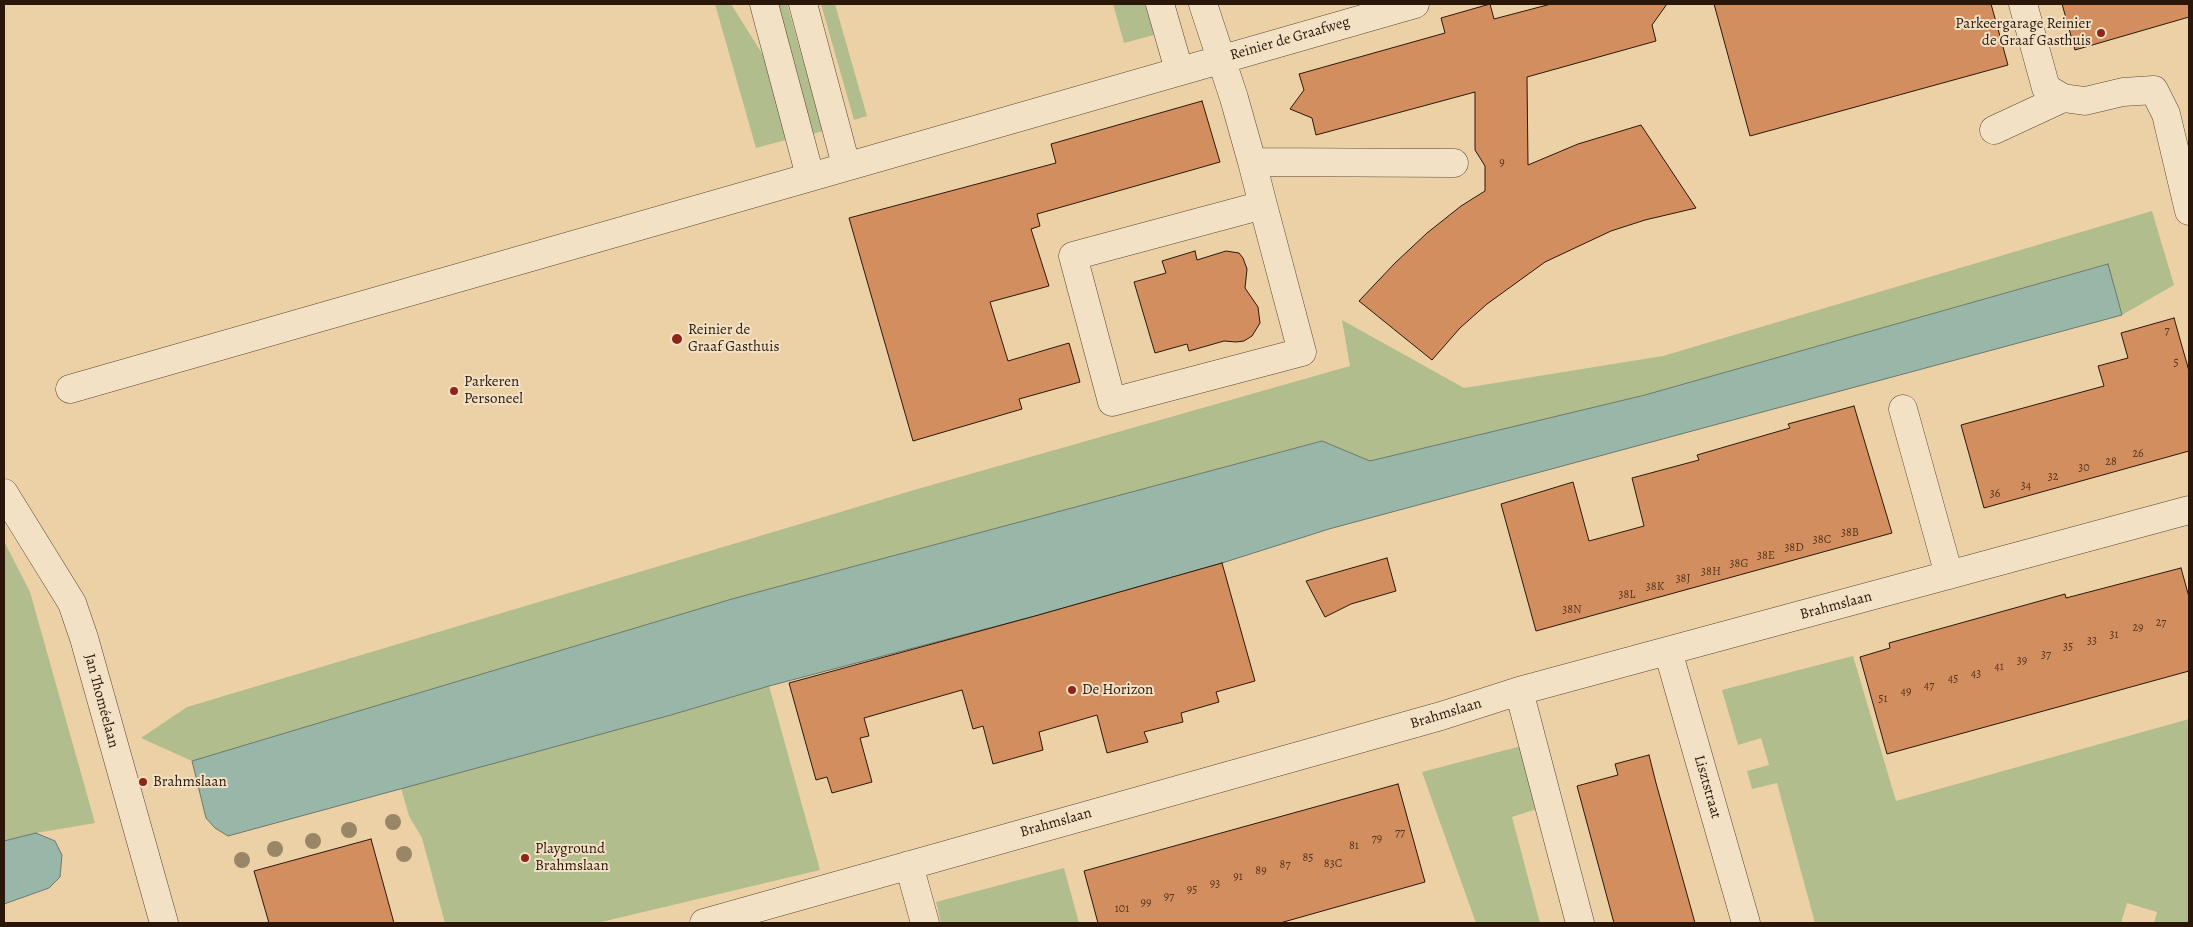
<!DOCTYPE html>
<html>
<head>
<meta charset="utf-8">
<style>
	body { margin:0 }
	#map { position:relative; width:2193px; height:927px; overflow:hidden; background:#ecd1a7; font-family:Alegreya,serif }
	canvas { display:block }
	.frame { position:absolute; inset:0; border:5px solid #2b170a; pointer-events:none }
</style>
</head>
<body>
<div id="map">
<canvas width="2193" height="927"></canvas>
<div class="frame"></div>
</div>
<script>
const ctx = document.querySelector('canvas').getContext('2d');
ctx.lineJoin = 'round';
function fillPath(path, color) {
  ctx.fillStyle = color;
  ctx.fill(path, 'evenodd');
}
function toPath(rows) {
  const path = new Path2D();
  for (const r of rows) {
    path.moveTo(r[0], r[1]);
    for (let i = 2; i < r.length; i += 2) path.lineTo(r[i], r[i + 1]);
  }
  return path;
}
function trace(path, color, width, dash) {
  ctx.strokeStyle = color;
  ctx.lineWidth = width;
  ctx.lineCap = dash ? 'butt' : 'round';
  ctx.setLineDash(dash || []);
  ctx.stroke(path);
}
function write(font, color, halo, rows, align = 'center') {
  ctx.font = font + ' Alegreya,serif';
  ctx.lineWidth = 4;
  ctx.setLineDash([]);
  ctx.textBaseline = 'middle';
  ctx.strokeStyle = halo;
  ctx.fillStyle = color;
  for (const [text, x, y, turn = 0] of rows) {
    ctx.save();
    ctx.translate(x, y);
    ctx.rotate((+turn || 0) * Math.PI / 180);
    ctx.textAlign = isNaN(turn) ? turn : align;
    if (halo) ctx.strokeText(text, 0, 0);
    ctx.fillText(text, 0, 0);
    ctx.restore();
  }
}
const green = toPath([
	[715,4,731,4,773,71,793,138,756,148],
	[776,4,787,4,823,131,813,134],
	[821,4,835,4,867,116,854,120],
	[1113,4,1145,4,1154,35,1124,43],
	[2152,211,2174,285,2122,315,2107,264,1645,395,1370,461,1322,441,732,599,192,761,141,738,187,707,914,490,1350,366,1342,320,1464,388,1663,356],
	[4,541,30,592,95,823,36,833,4,841],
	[1853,656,1896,801,2189,719,2189,923,2154,923,2157,912,2127,903,2121,923,1815,923,1777,783,1752,789,1747,771,1769,765,1761,738,1738,745,1722,690],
	[769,686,820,870,597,923,445,923,422,838,409,816,401,788,671,715],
	[1525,745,1543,807,1512,817,1540,923,1476,923,1422,772],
	[1064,868,1079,923,941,923,936,902]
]);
const water = toPath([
	[2108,264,2122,315,1329,529,1222,563,1035,616,769,686,671,715,228,836,215,828,206,818,192,761,732,599,1322,441,1370,461,1645,395,2108,264],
	[36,833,55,841,62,855,60,877,49,888,4,904,4,841,36,833]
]);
const building = toPath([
	[1490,4,1494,19,1551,4,1667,4,1652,25,1656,41,1527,77,1528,165,1578,144,1641,125,1696,208,1645,220,1611,231,1545,262,1487,304,1460,328,1432,360,1359,301,1395,263,1427,233,1461,206,1485,191,1485,166,1475,150,1475,92,1316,135,1312,118,1290,109,1304,90,1299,74,1445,33,1441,18,1490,4],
	[1714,4,1991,4,2008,65,1750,136,1714,4],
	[2062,4,2189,4,2189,17,2075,50,2062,4],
	[1202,101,1220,162,1037,214,1040,226,1031,229,1049,286,990,302,1008,361,1069,343,1080,382,1019,399,1022,409,913,441,849,218,1056,163,1051,144,1202,101],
	[1195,251,1197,260,1226,251,1239,253,1243,258,1247,269,1245,288,1258,307,1260,323,1252,336,1244,341,1236,342,1224,341,1189,351,1187,344,1155,353,1134,282,1166,273,1162,261,1195,251],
	[2174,318,2189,371,2189,451,1984,508,1961,425,2104,386,2098,366,2128,358,2121,333,2174,318],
	[1854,406,1892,533,1536,631,1501,504,1573,482,1589,541,1644,526,1632,478,1699,460,1697,455,1790,428,1788,424,1854,406],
	[1387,558,1396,591,1351,604,1325,617,1306,581,1387,558],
	[1222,563,1255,681,1216,692,1219,702,1181,713,1183,722,1144,732,1148,742,1107,753,1097,715,1039,732,1043,750,993,764,983,726,973,729,962,690,864,718,869,736,860,738,872,782,832,793,827,777,816,780,789,683,1035,616,1222,563],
	[2181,568,2189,597,2189,671,1887,754,1860,657,1890,648,1889,643,2065,594,2066,598,2181,568],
	[1649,755,1656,783,1695,923,1614,923,1577,786,1618,775,1615,764,1649,755],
	[1398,784,1425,882,1280,923,1098,923,1084,871,1398,784],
	[371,839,394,923,269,923,254,871,371,839]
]);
const minor = toPath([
	[764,4,810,176],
	[803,4,846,165],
	[1160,4,1179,70],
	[1203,4,1234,98,1252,162,1263,205,1302,352,1112,402,1073,256,1263,205],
	[2023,4,2046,88,2063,98,2085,101,2123,92,2154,90,2166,114,2189,211],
	[1994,130,2063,98],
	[1252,162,1454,163],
	[70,389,1415,4],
	[1903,409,1949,575],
	[4,493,72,603,84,638,164,923],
	[1668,651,1746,923],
	[1519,691,1580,923],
	[909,865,925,923],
	[704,923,1441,716,1519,691,2189,510]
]);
const trees = [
	[393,822],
	[349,830],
	[313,841],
	[275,849],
	[404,854],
	[242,860]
];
const markers = [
	[2101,33,5,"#8f2418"],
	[677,339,6,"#8f2418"],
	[454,391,5,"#8f2418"],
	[1072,690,5,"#8f2418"],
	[143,782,5,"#8f2418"],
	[525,858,5,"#8f2418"]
];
const numberNames = [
	["9",1502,163],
	["7",2167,331],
	["5",2176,363],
	["26",2138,454],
	["28",2111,462],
	["30",2084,468],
	["32",2053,477],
	["34",2026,486],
	["36",1995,494],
	["38B",1850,533],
	["38C",1822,540],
	["38D",1794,548],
	["38E",1766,556],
	["38G",1739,564],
	["38H",1711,572],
	["38J",1683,579],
	["38K",1655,587],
	["38L",1627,595],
	["38N",1572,610],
	["27",2161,623],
	["29",2138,628],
	["31",2114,635],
	["33",2092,641],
	["35",2068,647],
	["37",2046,655],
	["39",2022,661],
	["41",1999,667],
	["43",1976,674],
	["45",1953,679],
	["47",1929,686],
	["49",1906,692],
	["51",1883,699],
	["77",1400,833],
	["79",1377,839],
	["81",1354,846],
	["85",1308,858],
	["83C",1333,864],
	["87",1285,865],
	["89",1261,871],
	["91",1238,877],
	["93",1215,884],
	["95",1192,890],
	["97",1169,897],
	["99",1146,903],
	["101",1122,909]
];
const poiNames = [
	["Parkeergarage Reinier",2091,24,"right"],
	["de Graaf Gasthuis",2091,41,"right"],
	["Reinier de",688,330],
	["Graaf Gasthuis",688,347],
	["Parkeren",464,382],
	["Personeel",464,399],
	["De Horizon",1082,690],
	["Brahmslaan",153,782],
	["Playground",535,849],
	["Brahmslaan",535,866]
];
const streetNames = [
	["Reinier de Graafweg",1290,39,-16],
	["Brahmslaan",1836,606,-15],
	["Jan Thoméelaan",101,701,75],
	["Brahmslaan",1446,714,-17],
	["Lisztstraat",1707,787,74],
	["Brahmslaan",1056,823,-16]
];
fillPath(green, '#b1bd8c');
fillPath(water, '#99b7a9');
trace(water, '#6d7769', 1);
fillPath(building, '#d38e5f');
trace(building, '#2b170a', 1);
trace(minor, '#5b4631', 29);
trace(minor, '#f3e1c6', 28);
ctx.fillStyle = '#988666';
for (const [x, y] of trees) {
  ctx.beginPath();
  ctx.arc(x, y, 8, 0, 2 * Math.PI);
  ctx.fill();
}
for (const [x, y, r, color] of markers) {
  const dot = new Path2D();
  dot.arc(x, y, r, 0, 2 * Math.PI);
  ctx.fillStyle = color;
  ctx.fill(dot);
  trace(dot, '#f3e1c6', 2);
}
write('12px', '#55351f', null, numberNames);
write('15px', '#2b170a', '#f3e1c6', poiNames, 'left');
write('15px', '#2b170a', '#f3e1c6', streetNames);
</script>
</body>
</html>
